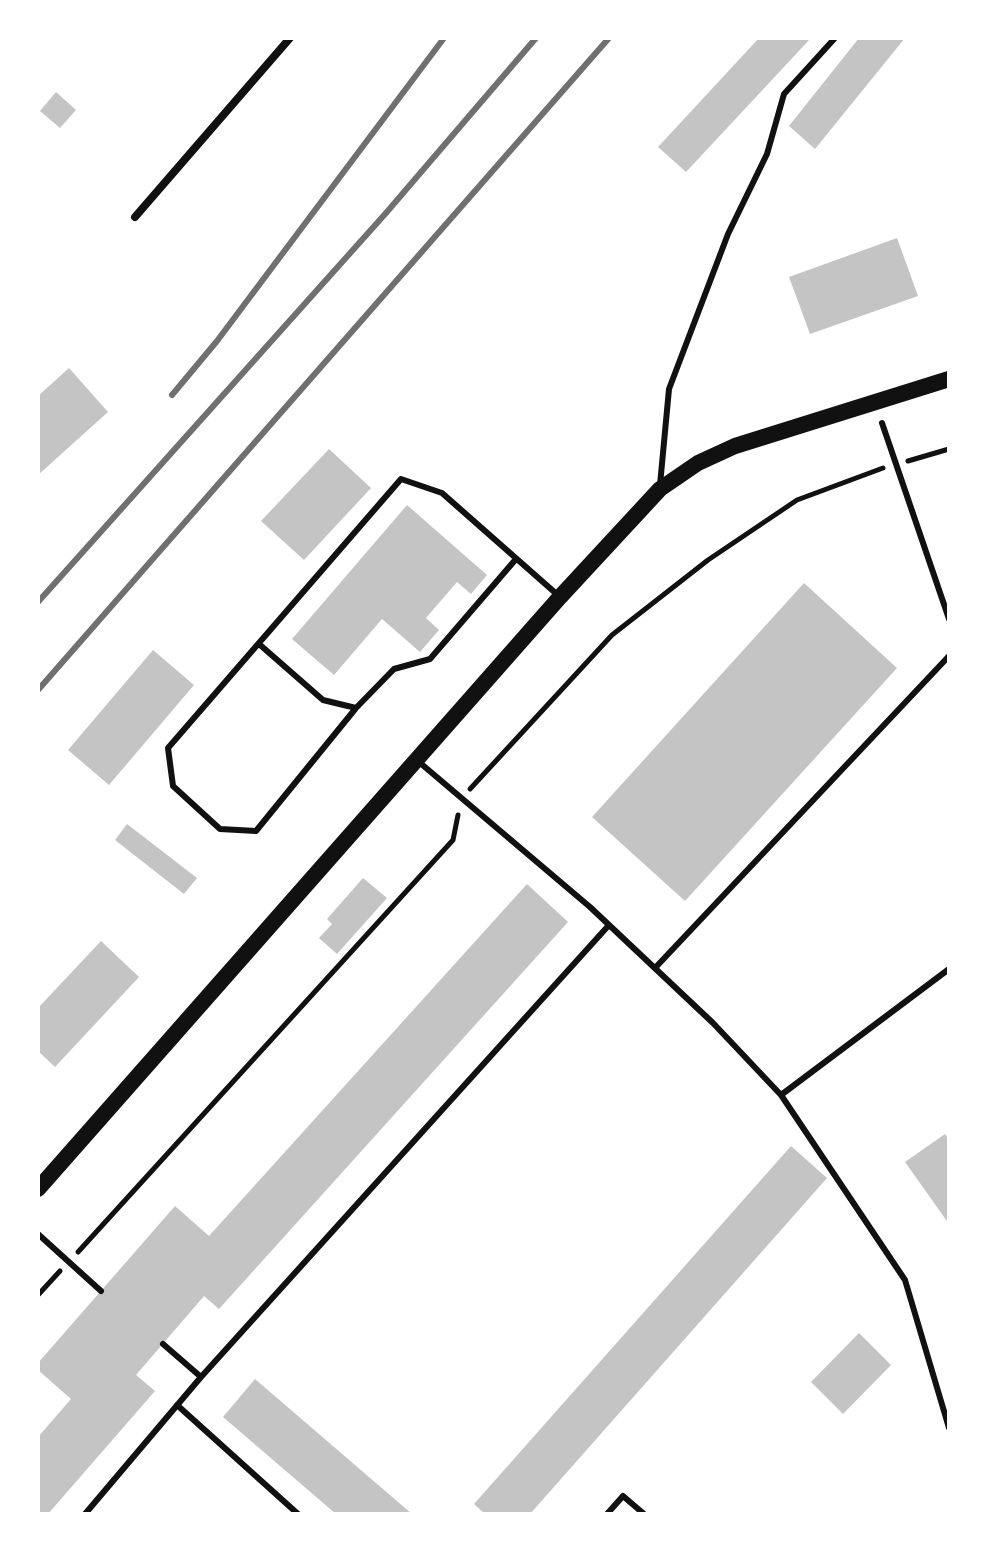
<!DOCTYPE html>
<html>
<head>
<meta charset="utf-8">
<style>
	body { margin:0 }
	#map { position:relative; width:987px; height:1552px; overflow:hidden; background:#fff; font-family:"Sofia Sans Condensed",sans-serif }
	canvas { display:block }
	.frame { position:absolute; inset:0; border:40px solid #fff; pointer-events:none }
</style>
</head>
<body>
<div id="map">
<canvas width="987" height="1552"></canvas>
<div class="frame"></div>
</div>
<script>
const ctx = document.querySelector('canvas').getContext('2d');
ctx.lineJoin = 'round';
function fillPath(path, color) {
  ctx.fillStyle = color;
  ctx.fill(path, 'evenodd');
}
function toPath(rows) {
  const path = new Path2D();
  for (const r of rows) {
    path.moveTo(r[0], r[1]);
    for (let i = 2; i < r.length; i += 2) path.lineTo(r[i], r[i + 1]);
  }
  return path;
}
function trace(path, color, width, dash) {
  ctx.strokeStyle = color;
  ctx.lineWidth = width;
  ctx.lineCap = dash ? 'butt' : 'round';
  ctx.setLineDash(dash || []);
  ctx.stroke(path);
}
const building = toPath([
	[759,38,811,38,686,172,658,147],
	[859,38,905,38,815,149,789,126],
	[56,92,76,110,60,128,40,111],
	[897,238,918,296,810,334,789,277],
	[69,368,108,412,38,475,38,396],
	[329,449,371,488,304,560,261,521],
	[407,505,487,575,471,594,457,582,426,618,439,630,420,652,382,619,334,675,292,639],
	[804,583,897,668,685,901,592,817],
	[153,650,194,685,109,785,68,750],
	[127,824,197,878,184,894,115,840],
	[363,878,387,898,337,954,319,938,332,924,327,919],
	[527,884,568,922,219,1309,204,1296,136,1375,155,1391,48,1514,38,1514,38,1437,71,1399,38,1370,38,1363,175,1206,209,1236],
	[101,941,139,977,55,1067,38,1051,38,1008],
	[945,1134,949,1140,949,1224,905,1162],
	[791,1146,827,1178,530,1514,485,1514,474,1504],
	[859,1333,891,1365,843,1414,811,1382],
	[255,1379,412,1514,336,1514,223,1417]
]);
const path = toPath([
	[908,461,949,449],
	[470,789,612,635,708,560,797,500,883,468],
	[78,1252,453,840,458,815],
	[38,1295,60,1271]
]);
const service = toPath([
	[882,423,949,619],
	[660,485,669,389,728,234,767,154,784,94,835,38],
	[516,559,430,659,394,669,356,708,256,831,220,829,173,786,168,748,401,479,442,493,560,597],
	[259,644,323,700,356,708],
	[419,762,590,907,713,1023,781,1095,905,1280,949,1428],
	[655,968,949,656],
	[781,1095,949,969],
	[38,1234,101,1291],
	[163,1344,201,1377],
	[177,1405,298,1514],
	[85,1514,201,1377,609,925],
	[607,1514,623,1496,644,1514]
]);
const minor = toPath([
	[135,217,290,38]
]);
const secondary = toPath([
	[38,1189,560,597,660,489,698,463,735,446,949,379]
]);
const rail = toPath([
	[172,395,217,341,444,38],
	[38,602,386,213,536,38],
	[38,690,609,38]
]);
fillPath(building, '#c4c4c4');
trace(path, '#111', 5);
trace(service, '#111', 6);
trace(minor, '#111', 8);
trace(secondary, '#111', 16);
trace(rail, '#707070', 6);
</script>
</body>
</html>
